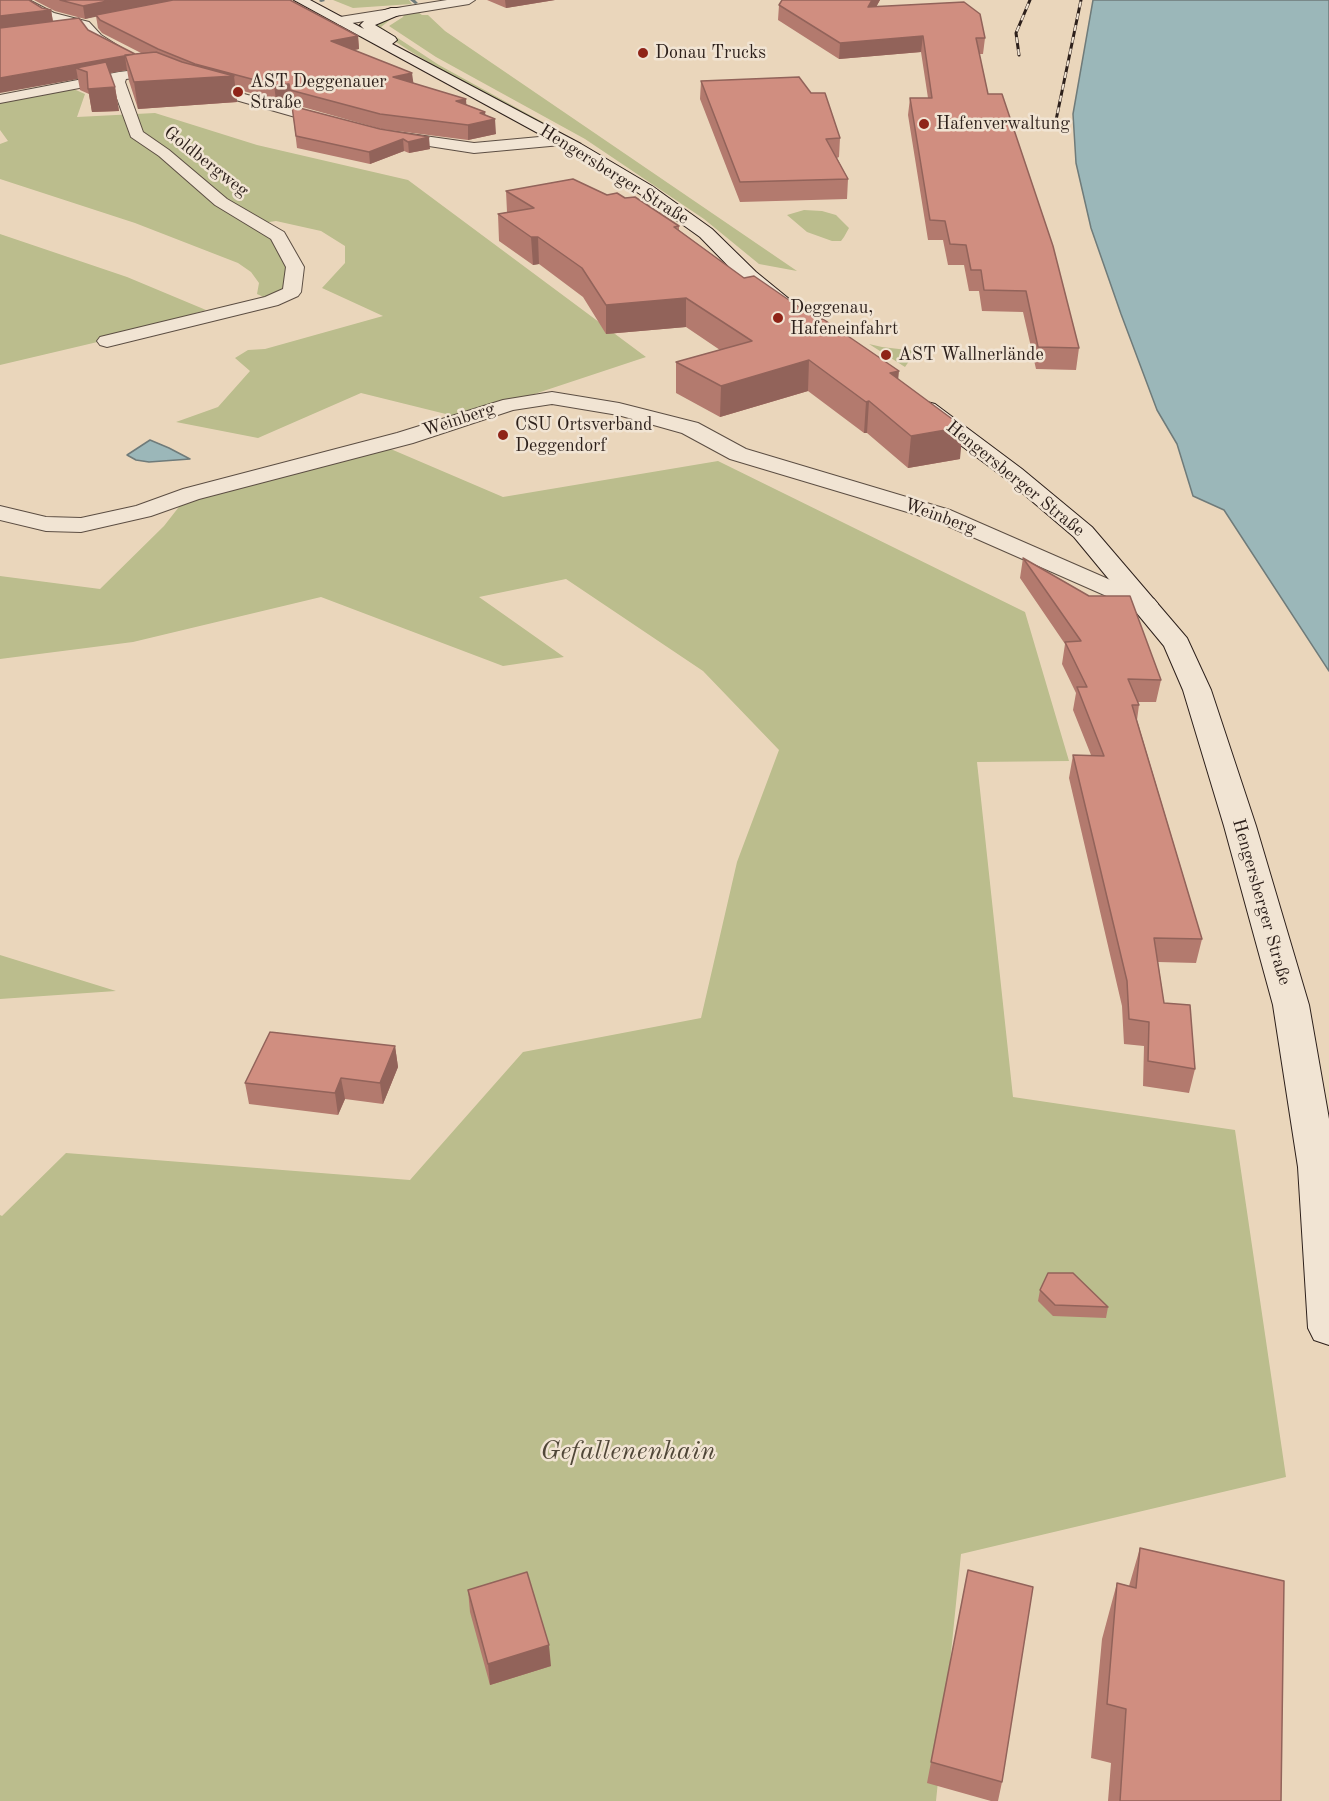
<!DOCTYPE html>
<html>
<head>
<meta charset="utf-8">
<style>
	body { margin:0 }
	canvas { display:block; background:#ead6bb }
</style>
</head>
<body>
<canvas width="1329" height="1801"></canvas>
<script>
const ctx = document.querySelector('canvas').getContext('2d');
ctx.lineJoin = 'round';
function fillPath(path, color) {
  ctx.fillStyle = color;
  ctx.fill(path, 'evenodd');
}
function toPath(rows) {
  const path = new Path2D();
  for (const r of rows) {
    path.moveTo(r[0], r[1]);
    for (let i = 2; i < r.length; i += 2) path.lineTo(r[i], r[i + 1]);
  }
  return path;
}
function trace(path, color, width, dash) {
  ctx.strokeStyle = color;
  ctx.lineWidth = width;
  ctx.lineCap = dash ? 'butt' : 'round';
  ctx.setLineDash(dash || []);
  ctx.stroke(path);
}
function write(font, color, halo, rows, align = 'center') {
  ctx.font = font + ' "Old Standard TT",serif';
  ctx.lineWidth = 5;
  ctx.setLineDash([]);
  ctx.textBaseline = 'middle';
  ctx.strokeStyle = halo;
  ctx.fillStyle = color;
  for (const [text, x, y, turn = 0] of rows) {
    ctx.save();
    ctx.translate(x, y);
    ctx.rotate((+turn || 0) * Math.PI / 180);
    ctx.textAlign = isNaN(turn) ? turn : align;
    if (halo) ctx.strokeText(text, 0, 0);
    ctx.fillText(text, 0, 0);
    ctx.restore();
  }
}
const green = toPath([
	[333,0,409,0,412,4,353,8],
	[415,10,422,15,428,15,445,31,797,271,759,264,704,219,585,139,436,57,389,26,403,17,404,15,402,13],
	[395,16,381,27,439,65,548,125,582,146,474,90,413,53,379,31,375,24],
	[69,87,85,94,77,117,155,113,257,145,408,180,646,357,462,418,361,393,258,438,176,422,218,407,250,371,235,358,248,350,265,349,383,316,322,288,345,263,345,246,321,231,276,221,256,224,275,236,293,267,291,292,270,300,257,294,259,283,251,272,238,263,135,223,0,179,0,144,8,141,0,130,0,102],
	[804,210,822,211,836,215,849,228,844,237,841,241,832,241,807,232,787,215],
	[0,234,127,277,206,310,106,340,0,365],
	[869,344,882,347,916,351,905,367],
	[379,444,503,497,718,461,1025,612,1069,761,977,762,1013,1097,1235,1130,1286,1477,961,1554,936,1801,0,1801,0,1215,2,1216,66,1153,410,1180,523,1052,701,1018,737,862,779,750,703,671,566,579,479,597,564,657,503,666,321,597,133,642,0,659,0,576,100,589,164,526,189,494],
	[0,955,116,991,0,999]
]);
const water = toPath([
	[1093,0,1329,0,1329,671,1224,510,1193,496,1177,444,1157,410,1121,314,1091,228,1076,163,1073,114,1093,0],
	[150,440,169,448,190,459,149,462,136,460,127,455,150,440]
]);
const stream = toPath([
	[320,0,324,0,325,1,321,2,319,1,320,0],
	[410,0,415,0,418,3,415,4,410,0]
]);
const street = toPath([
	[14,0,29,0,54,13,89,22,101,35,131,54,124,58,119,57,91,41,81,28,46,19,14,0],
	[447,0,475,0,469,4,340,25,334,21,340,17,447,0],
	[161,67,166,68,168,71,166,74,126,79,125,82,143,132,169,150,227,199,284,232,304,267,301,292,298,296,278,305,107,347,100,345,97,341,100,337,265,297,283,289,286,267,271,239,215,205,159,156,131,137,111,82,0,103,0,95,119,72,161,67],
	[195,80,339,121,341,124,334,128,190,87,188,84,190,81,195,80],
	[389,131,474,143,561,135,569,140,561,145,474,153,384,139,381,136,384,133,389,131],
	[552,392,619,403,698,423,746,449,950,510,1154,599,1158,604,1154,609,1145,612,1136,609,934,520,730,459,682,433,618,415,552,404,513,410,413,443,199,499,151,516,81,532,46,531,0,520,0,506,46,517,81,518,136,506,183,489,397,433,503,400,552,392]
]);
const secondary = toPath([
	[294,0,310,0,364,29,360,25,369,16,391,8,401,8,402,11,401,14,375,25,395,37,397,40,392,44,581,144,652,186,712,229,756,272,794,303,791,307,784,309,777,307,742,280,700,237,640,194,569,150,294,0],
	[927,402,935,404,1022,469,1092,527,1187,638,1211,690,1256,826,1309,1005,1329,1119,1329,1345,1314,1340,1308,1328,1298,1167,1273,1005,1224,826,1183,690,1164,646,1074,537,1006,479,919,414,916,409,919,404,927,402]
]);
const rail = toPath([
	[1019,55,1016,33,1030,0],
	[1055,125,1081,0]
]);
const wall = toPath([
	[34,0,290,0,358,36,359,49,355,50,413,83,485,112,485,115,496,134,468,140,381,129,292,104,291,99,276,100,236,89,237,102,138,109,129,81,127,70,110,73,115,87,119,111,92,112,89,94,80,90,78,79,42,8,51,10,53,21,88,30,135,54,141,53,102,33,98,28,96,16,85,19,55,11],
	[487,0,555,0,506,8],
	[782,0,880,0,876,7,985,38,983,54,979,54,988,94,1079,348,1076,370,1036,369,1023,312,982,311,979,291,969,291,964,265,948,265,943,240,928,240,908,115,910,98,928,98,921,52,839,59,778,20,779,5],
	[701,81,840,138,839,157,837,158,848,179,847,199,740,202,700,99],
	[292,106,380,129,430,149,409,153,404,151,370,164,297,148],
	[506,191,607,195,625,198,679,226,679,230,744,278,898,379,960,459,908,468,867,433,864,433,808,391,720,417,676,393,676,362,720,350,686,327,606,334,583,297,539,264,533,265,499,241,498,214,507,212],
	[1023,558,1161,680,1156,702,1138,702,1139,705,1137,720,1202,939,1196,963,1158,962,1164,1003,1195,1069,1189,1093,1143,1086,1144,1046,1124,1044,1122,1006,1069,778,1073,755,1091,755,1073,710,1076,693,1062,664,1065,644,1020,578],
	[395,1046,398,1067,383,1104,345,1099,338,1115,249,1104,245,1083],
	[1040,1290,1108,1307,1106,1318,1053,1316,1038,1301],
	[1140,1548,1281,1801,1108,1801,1111,1763,1091,1758,1102,1639,1117,1583,1129,1586],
	[468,1590,551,1666,490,1685,470,1612],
	[931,1762,1002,1782,998,1801,991,1801,927,1783]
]);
const shadedWall = toPath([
	[112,0,178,0,85,19,83,6],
	[505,0,555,0,506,8],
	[872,0,880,0,867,23,868,7],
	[51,10,53,23,0,30,0,16],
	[358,36,359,49,332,54,331,41],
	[923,36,921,52,839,59,840,43],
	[125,56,127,70,87,77,87,72,76,68,78,79,0,93,0,78],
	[412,73,414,87,393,77],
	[234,76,237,102,138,109,134,82],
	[289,84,291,99,276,100,274,85],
	[115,87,119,111,92,112,88,89],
	[466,99,467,114,456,101],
	[485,112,486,121,495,119,496,134,468,140,468,125,480,113],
	[429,137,430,149,409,153,408,142],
	[403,139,404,151,370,164,369,152],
	[531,237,538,237,539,264,533,265],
	[686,298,686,327,606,334,606,305],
	[809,360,808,391,720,417,721,386],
	[899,371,896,402,890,373],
	[869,401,867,433,864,433,866,402],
	[963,427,960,459,908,468,911,436],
	[395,1046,398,1067,383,1104,380,1083],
	[341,1078,345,1099,338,1115,335,1093],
	[549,1645,551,1666,490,1685,488,1664]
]);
const building = toPath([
	[0,0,29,0,42,8,51,10,0,16,0,0],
	[60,0,112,0,83,6,60,0],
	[173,0,290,0,358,36,331,41,412,73,393,77,466,99,456,101,485,112,480,113,495,119,468,125,380,114,290,90,289,84,274,85,195,64,158,49,100,20,96,15,173,0],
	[782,0,872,0,868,7,964,2,980,14,985,38,976,38,988,94,1002,94,1053,246,1079,348,1038,347,1026,291,984,290,981,270,971,270,966,245,950,244,945,221,930,220,910,98,932,98,923,36,840,43,779,5,782,0],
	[79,18,88,30,135,54,0,78,0,28,79,18],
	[156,52,182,62,234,76,134,82,125,55,156,52],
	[106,62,115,87,88,89,87,72,76,68,106,62],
	[799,77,811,93,825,93,840,138,826,139,848,179,740,182,701,81,799,77],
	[292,106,380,129,429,137,408,142,403,139,369,152,296,136,292,106],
	[573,179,607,195,617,193,625,198,635,197,679,226,674,227,744,278,754,276,818,320,823,319,899,371,890,373,963,427,911,436,869,401,866,402,809,360,721,386,676,362,752,341,686,298,606,305,582,268,538,237,531,237,498,214,534,208,506,191,573,179],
	[1023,558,1089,596,1130,596,1161,680,1128,679,1139,705,1132,705,1202,939,1154,938,1164,1003,1190,1005,1195,1069,1148,1061,1149,1022,1129,1019,1127,981,1073,755,1104,756,1077,687,1087,687,1065,642,1081,641,1023,558],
	[270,1032,395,1046,380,1083,341,1078,335,1093,245,1083,270,1032],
	[1048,1273,1073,1273,1108,1307,1055,1305,1040,1290,1048,1273],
	[1140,1548,1284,1581,1281,1801,1120,1801,1126,1709,1107,1704,1117,1583,1136,1588,1140,1548],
	[968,1570,1033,1587,1002,1782,931,1762,968,1570],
	[527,1572,549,1645,488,1664,468,1590,527,1572]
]);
const markers = [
	[643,53,6,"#8f2418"],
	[238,92,6,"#8f2418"],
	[924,124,6,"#8f2418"],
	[778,318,6,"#8f2418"],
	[886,355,6,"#8f2418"],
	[503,435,6,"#8f2418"]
];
const farPoinames = [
	["Donau Trucks",655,53],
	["AST Deggenauer",250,82],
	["Straße",250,103],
	["Hafenverwaltung",936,124],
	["Deggenau,",790,308],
	["Hafeneinfahrt",790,329],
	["AST Wallnerlände",898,355],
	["CSU Ortsverband",515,425],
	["Deggendorf",515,446]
];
const farStreetnames = [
	["Goldbergweg",206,162,38],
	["Hengersberger Straße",614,175,32],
	["Weinberg",459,420,-18],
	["Hengersberger Straße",1015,479,39],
	["Weinberg",940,517,20],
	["Hengersberger Straße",1261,902,74]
];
const nearParknames = [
	["Gefallenenhain",628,1452]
];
fillPath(green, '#bbbd8d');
fillPath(water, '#9bb7b9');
trace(water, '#6f7b7a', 1.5);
fillPath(stream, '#6f7b7a');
trace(street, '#5c4e43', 2);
trace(secondary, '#2d201b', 2);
fillPath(street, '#f1e4d3');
fillPath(secondary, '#f1e4d3');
trace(rail, '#2d201b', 3);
trace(rail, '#f1e4d3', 2, [6]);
fillPath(wall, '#b37a6e');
fillPath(shadedWall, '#92635a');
fillPath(building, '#d08e80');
trace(building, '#92635a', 1.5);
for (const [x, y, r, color] of markers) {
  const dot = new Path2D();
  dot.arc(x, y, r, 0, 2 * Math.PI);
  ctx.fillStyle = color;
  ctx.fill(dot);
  trace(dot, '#f1e4d3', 2);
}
write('18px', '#2d201b', '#f1e4d3', farPoinames, 'left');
write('18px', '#2d201b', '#f1e4d3', farStreetnames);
write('italic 27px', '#504738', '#f1e4d3', nearParknames);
</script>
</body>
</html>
